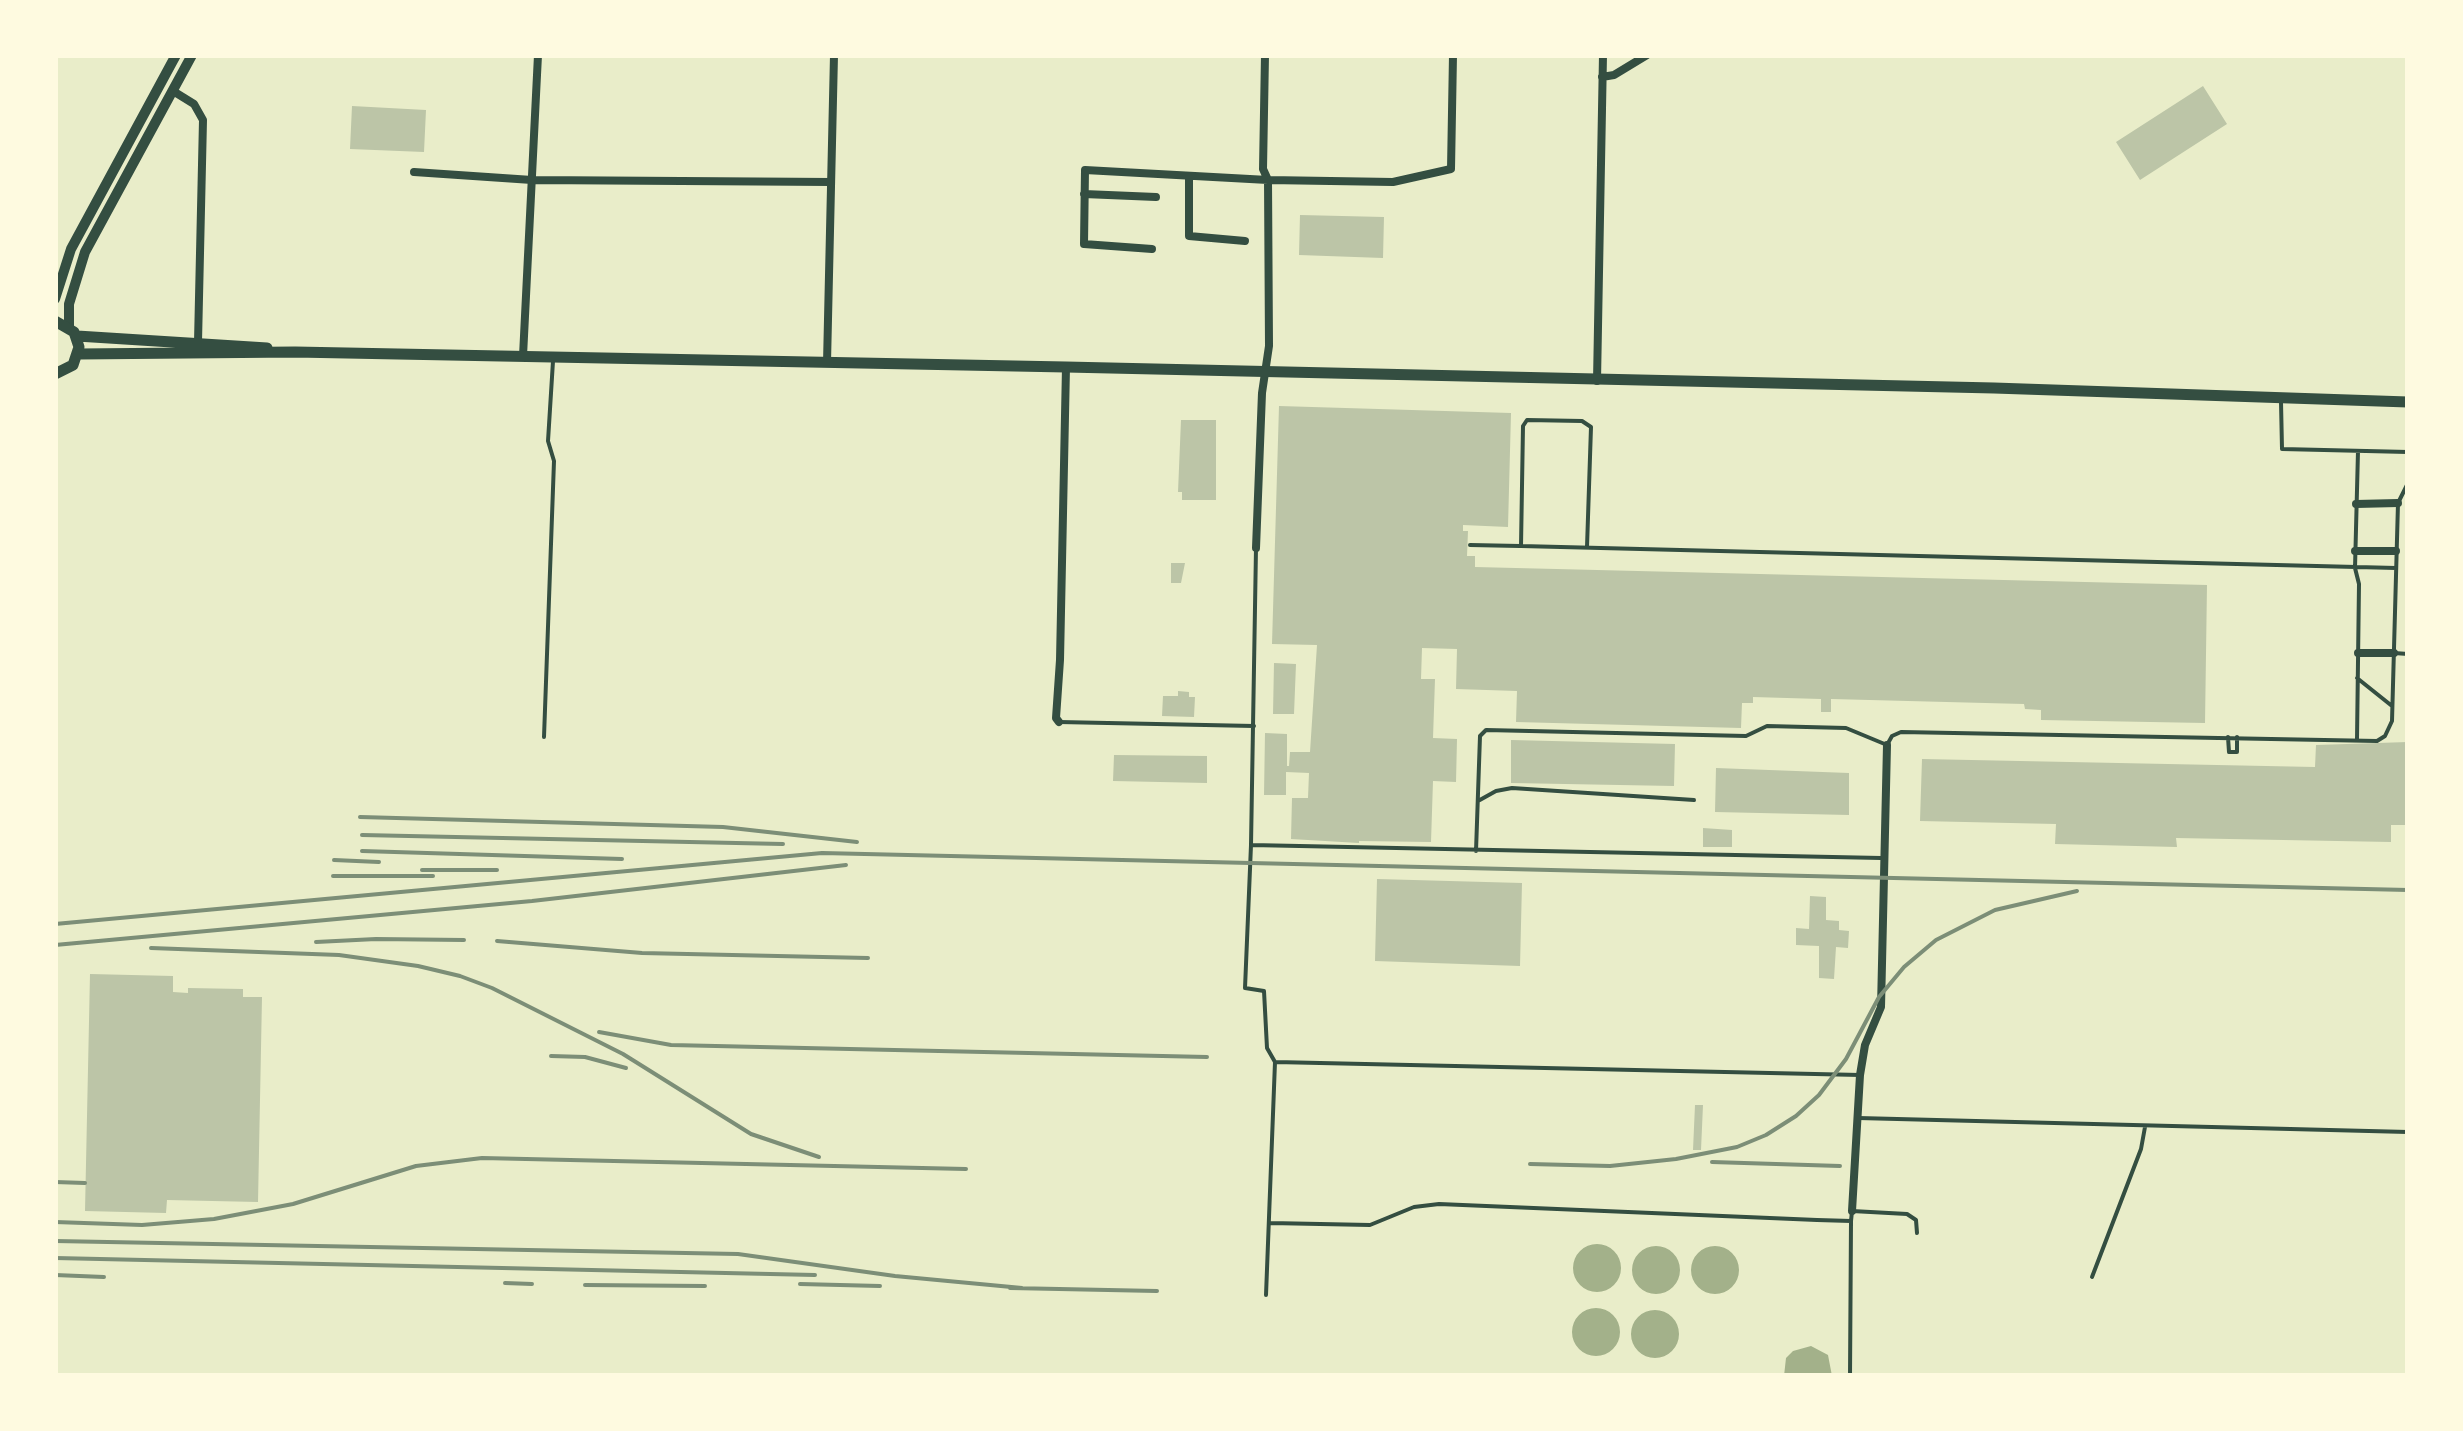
<!DOCTYPE html>
<html>
<head>
<meta charset="utf-8">
<style>
	body { margin:0 }
	#map { position:relative; width:2463px; height:1431px; overflow:hidden; background:#e9edc9; font-family:Bitter,serif }
	canvas { display:block }
	.frame { position:absolute; inset:0; border:58px solid #fefae0; pointer-events:none }
</style>
</head>
<body>
<div id="map">
<canvas width="2463" height="1431"></canvas>
<div class="frame"></div>
</div>
<script>
const ctx = document.querySelector('canvas').getContext('2d');
ctx.lineJoin = 'round';
function fillPath(path, color) {
  ctx.fillStyle = color;
  ctx.fill(path, 'evenodd');
}
function toPath(rows) {
  const path = new Path2D();
  for (const r of rows) {
    if (r.length === 3) {
      path.moveTo(r[0] + r[2], r[1]);
      path.arc(r[0], r[1], r[2], 0, 2 * Math.PI);
      continue;
    }
    path.moveTo(r[0], r[1]);
    for (let i = 2; i < r.length; i += 2) path.lineTo(r[i], r[i + 1]);
  }
  return path;
}
function trace(path, color, width, dash) {
  ctx.strokeStyle = color;
  ctx.lineWidth = width;
  ctx.lineCap = dash ? 'butt' : 'round';
  ctx.setLineDash(dash || []);
  ctx.stroke(path);
}
const water = toPath([
	[1597,1268,24],
	[1715,1270,24],
	[1656,1270,24],
	[1596,1332,24],
	[1655,1334,24],
	[1811,1346,1828,1355,1832,1376,1784,1376,1786,1358,1793,1351]
]);
const building = toPath([
	[2203,86,2227,124,2140,180,2116,142],
	[352,106,426,110,424,152,350,149],
	[1300,215,1384,217,1383,258,1299,255],
	[1279,406,1511,413,1508,527,1463,525,1463,531,1468,531,1467,556,1475,556,1475,567,2207,585,2205,723,2041,720,2041,710,2025,709,2024,704,1831,699,1831,712,1821,712,1821,699,1753,697,1753,703,1742,703,1741,728,1516,722,1517,691,1456,689,1457,649,1422,648,1421,679,1435,679,1433,738,1457,739,1456,782,1433,781,1431,842,1359,841,1359,843,1291,839,1292,798,1308,798,1309,773,1286,772,1286,795,1264,795,1265,733,1287,734,1287,766,1289,766,1290,752,1310,752,1317,645,1272,644],
	[1181,420,1216,420,1216,500,1182,500,1182,492,1178,492],
	[1171,563,1185,563,1181,583,1171,583],
	[1274,663,1296,664,1294,714,1273,714],
	[1178,691,1189,692,1189,697,1195,697,1194,717,1162,716,1163,696,1178,696],
	[1511,740,1675,744,1674,786,1511,783],
	[2408,742,2408,825,2391,825,2391,842,2176,838,2177,847,2055,844,2056,824,1920,821,1922,759,2315,767,2316,745],
	[1114,755,1207,756,1207,783,1113,781],
	[1716,768,1849,773,1849,815,1715,812],
	[1703,828,1732,830,1732,847,1703,847],
	[1377,879,1522,883,1520,966,1375,961],
	[1810,896,1826,897,1826,920,1839,921,1839,930,1849,931,1848,948,1836,947,1834,979,1819,978,1819,946,1796,945,1796,928,1809,929],
	[90,974,173,976,173,992,188,993,188,988,243,989,243,997,262,997,258,1202,167,1200,166,1213,85,1211],
	[1695,1105,1703,1105,1701,1150,1693,1150]
]);
const service = toPath([
	[2281,402,2282,449,2408,452],
	[1470,545,1520,546],
	[1587,547,1591,427,1582,421,1527,420,1523,426,1521,546,2396,568],
	[1256,548,1251,845,1245,988,1264,991,1267,1048,1275,1062],
	[2394,653,2408,654],
	[2357,678,2392,706],
	[1059,722,1254,726],
	[544,737,554,461,548,441,553,361],
	[2228,737,2229,752,2237,752,2237,737],
	[2357,739,2359,584,2355,568,2358,451],
	[1478,801,1496,791,1512,788,1694,800],
	[1251,845,1881,858],
	[1476,851,1480,736,1486,730,1746,736,1767,726,1846,728,1887,745,1892,736,1901,732,2377,741,2385,736,2392,721,2398,503,2408,483],
	[1275,1062,1860,1075],
	[1858,1118,2408,1132],
	[1270,1223,1370,1225,1414,1207,1439,1204,1817,1220,1851,1221,1852,1211,1907,1214,1916,1220,1917,1233],
	[2092,1277,2141,1149,2145,1127],
	[1266,1295,1275,1062],
	[1850,1376,1851,1221]
]);
const minor = toPath([
	[1602,77,1614,75,1647,55],
	[173,91,194,104,203,120,198,342],
	[414,172,532,180,831,182],
	[1189,176,1189,236,1245,241],
	[1084,194,1156,197],
	[1152,249,1084,244,1085,170,1268,180,1393,182,1451,169,1453,55],
	[523,356,538,55],
	[827,363,834,55],
	[1597,381,1603,55],
	[2356,504,2398,503],
	[1256,548,1262,393,1269,346,1268,180,1263,169,1265,55],
	[2355,551,2396,551],
	[2358,653,2394,653],
	[1059,722,1056,718,1060,660,1066,367],
	[1852,1211,1860,1075,1865,1045,1881,1007,1887,745]
]);
const secondary = toPath([
	[55,299,71,249,176,55],
	[69,326,69,304,85,252,192,55]
]);
const primary = toPath([
	[55,321,74,332,79,347,73,365,55,374],
	[77,336,267,348],
	[79,354,295,352,1066,367,1994,388,2408,402]
]);
const rail = toPath([
	[360,817,723,827,857,842],
	[362,835,783,844],
	[362,851,622,859],
	[334,860,379,862],
	[422,870,497,870],
	[333,876,433,876],
	[55,924,822,853,2408,890],
	[497,941,642,953,868,958],
	[316,942,376,939,464,940],
	[55,945,532,901,846,865],
	[151,948,339,955,418,966,460,976,492,988,623,1054,751,1134,819,1157],
	[599,1032,671,1045,1207,1057],
	[551,1056,585,1057,626,1068],
	[1712,1162,1840,1166],
	[1530,1164,1610,1166,1676,1159,1737,1147,1766,1135,1796,1116,1819,1095,1846,1059,1879,997,1904,967,1936,940,1995,910,2077,891],
	[55,1182,85,1183],
	[55,1222,142,1225,214,1219,293,1204,416,1166,482,1158,966,1169],
	[55,1241,738,1254,895,1276,1022,1288],
	[55,1258,815,1275],
	[55,1275,104,1277],
	[505,1283,532,1284],
	[800,1284,880,1286],
	[585,1285,705,1286],
	[1010,1288,1157,1291]
]);
fillPath(water, '#a3b18a');
fillPath(building, '#bcc5a7');
trace(service, '#344e41', 4);
trace(minor, '#344e41', 8);
trace(secondary, '#344e41', 10);
trace(primary, '#344e41', 11);
trace(rail, '#7c8e77', 4);
</script>
</body>
</html>
